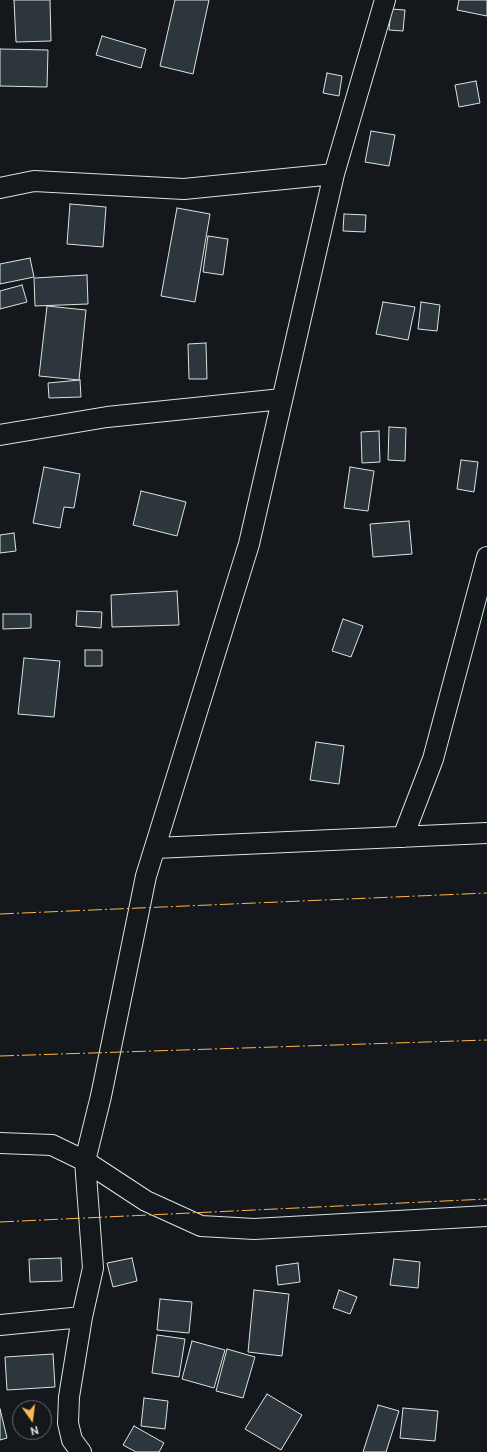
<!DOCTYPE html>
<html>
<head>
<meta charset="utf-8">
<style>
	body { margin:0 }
	#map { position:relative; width:487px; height:1452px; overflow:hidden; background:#14181c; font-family:Ubuntu,sans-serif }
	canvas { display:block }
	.north { position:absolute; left:12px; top:1400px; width:40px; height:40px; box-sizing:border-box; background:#14181c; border:1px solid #626a69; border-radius:50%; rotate:166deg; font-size:11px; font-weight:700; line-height:16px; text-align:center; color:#d8e6dc }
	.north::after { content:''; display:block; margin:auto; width:14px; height:18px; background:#ffb74d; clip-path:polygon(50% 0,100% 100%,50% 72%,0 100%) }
</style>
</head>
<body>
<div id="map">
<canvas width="487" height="1452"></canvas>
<div class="north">N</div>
</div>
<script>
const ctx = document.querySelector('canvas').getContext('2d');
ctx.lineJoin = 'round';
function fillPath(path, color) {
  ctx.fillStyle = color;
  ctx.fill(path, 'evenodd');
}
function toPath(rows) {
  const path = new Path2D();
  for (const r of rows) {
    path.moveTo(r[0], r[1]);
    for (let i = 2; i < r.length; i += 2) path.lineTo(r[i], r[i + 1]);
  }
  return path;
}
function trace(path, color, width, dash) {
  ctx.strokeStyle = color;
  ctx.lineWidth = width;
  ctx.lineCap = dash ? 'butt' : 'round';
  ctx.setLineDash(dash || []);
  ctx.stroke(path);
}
const building = toPath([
	[14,0,50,0,51,41,16,42,14,0],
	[175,0,209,0,193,74,160,66,175,0],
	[459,0,487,0,487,16,457,10,459,0],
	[391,9,405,10,403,31,389,30,391,9],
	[102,36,146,49,141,68,96,55,102,36],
	[0,49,48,50,47,87,0,86,0,49],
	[327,73,342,76,339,96,323,93,327,73],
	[476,81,480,103,459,107,455,85,476,81],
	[371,131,395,135,389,166,365,162,371,131],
	[70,204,106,207,103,247,67,244,70,204],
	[177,208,210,214,195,302,161,296,177,208],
	[344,214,366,215,365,232,343,231,344,214],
	[208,236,228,239,223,275,203,272,208,236],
	[30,258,34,277,0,284,0,264,30,258],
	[87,275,88,304,35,306,34,278,87,275],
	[22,285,27,302,0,309,0,291,22,285],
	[383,302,415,307,408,340,376,334,383,302],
	[421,302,440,305,437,331,418,329,421,302],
	[47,306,86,310,79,380,39,376,47,306],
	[206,343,207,379,189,379,188,344,206,343],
	[80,380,81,397,49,398,48,383,80,380],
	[389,427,406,428,405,461,388,460,389,427],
	[379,431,380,462,362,463,361,432,379,431],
	[461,460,478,462,474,492,457,489,461,460],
	[44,467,80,474,74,508,64,507,60,528,33,523,44,467],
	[350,467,374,471,368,511,344,508,350,467],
	[141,491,186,502,177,536,133,525,141,491],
	[409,521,412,554,373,557,370,524,409,521],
	[14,533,16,551,0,553,0,535,14,533],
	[177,591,179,625,112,627,111,595,177,591],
	[77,611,102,612,101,628,76,626,77,611],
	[3,614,31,614,31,628,3,629,3,614],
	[343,619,363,626,351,657,332,651,343,619],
	[85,650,102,650,102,666,85,666,85,650],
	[24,658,60,661,54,717,18,714,24,658],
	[316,742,344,746,339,784,310,780,316,742],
	[61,1258,62,1281,30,1282,29,1259,61,1258],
	[132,1258,137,1281,113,1287,107,1263,132,1258],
	[394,1259,420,1262,418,1288,390,1285,394,1259],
	[298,1263,300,1282,278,1285,276,1266,298,1263],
	[254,1290,289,1294,282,1356,248,1352,254,1290],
	[339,1290,357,1297,350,1314,333,1308,339,1290],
	[160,1299,192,1302,189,1333,157,1330,160,1299],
	[157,1335,185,1339,179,1377,152,1373,157,1335],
	[192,1341,225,1350,214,1388,182,1379,192,1341],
	[227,1349,255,1357,243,1398,216,1391,227,1349],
	[53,1354,55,1387,7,1390,5,1357,53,1354],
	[267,1394,302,1415,281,1450,245,1429,267,1394],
	[144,1398,168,1401,165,1429,141,1426,144,1398],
	[378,1405,399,1411,386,1452,363,1452,378,1405],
	[403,1408,438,1411,435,1441,400,1438,403,1408],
	[0,1409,7,1438,0,1440,0,1409],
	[134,1426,164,1443,159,1452,136,1452,123,1445,134,1426]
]);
const minor = toPath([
	[0,188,34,181,184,189,334,174],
	[0,435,107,417,282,399],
	[403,837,433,759,487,557],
	[155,848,487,833],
	[0,1143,52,1145,85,1161,146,1201,201,1226,254,1229,487,1216],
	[0,1325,82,1317],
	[81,1452,72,1440,68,1423,69,1397,82,1317,93,1268,85,1161,101,1096,146,876,249,544,334,174,385,0]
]);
const power = toPath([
	[0,914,487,893],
	[0,1056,487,1040],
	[0,1222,487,1199]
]);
fillPath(building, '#2c363c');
trace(building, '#d8e6dc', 1);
trace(minor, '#d8e6dc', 22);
trace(minor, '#14181c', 20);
trace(power, '#ffb74d', 1, [14, 3, 2, 3]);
</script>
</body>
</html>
